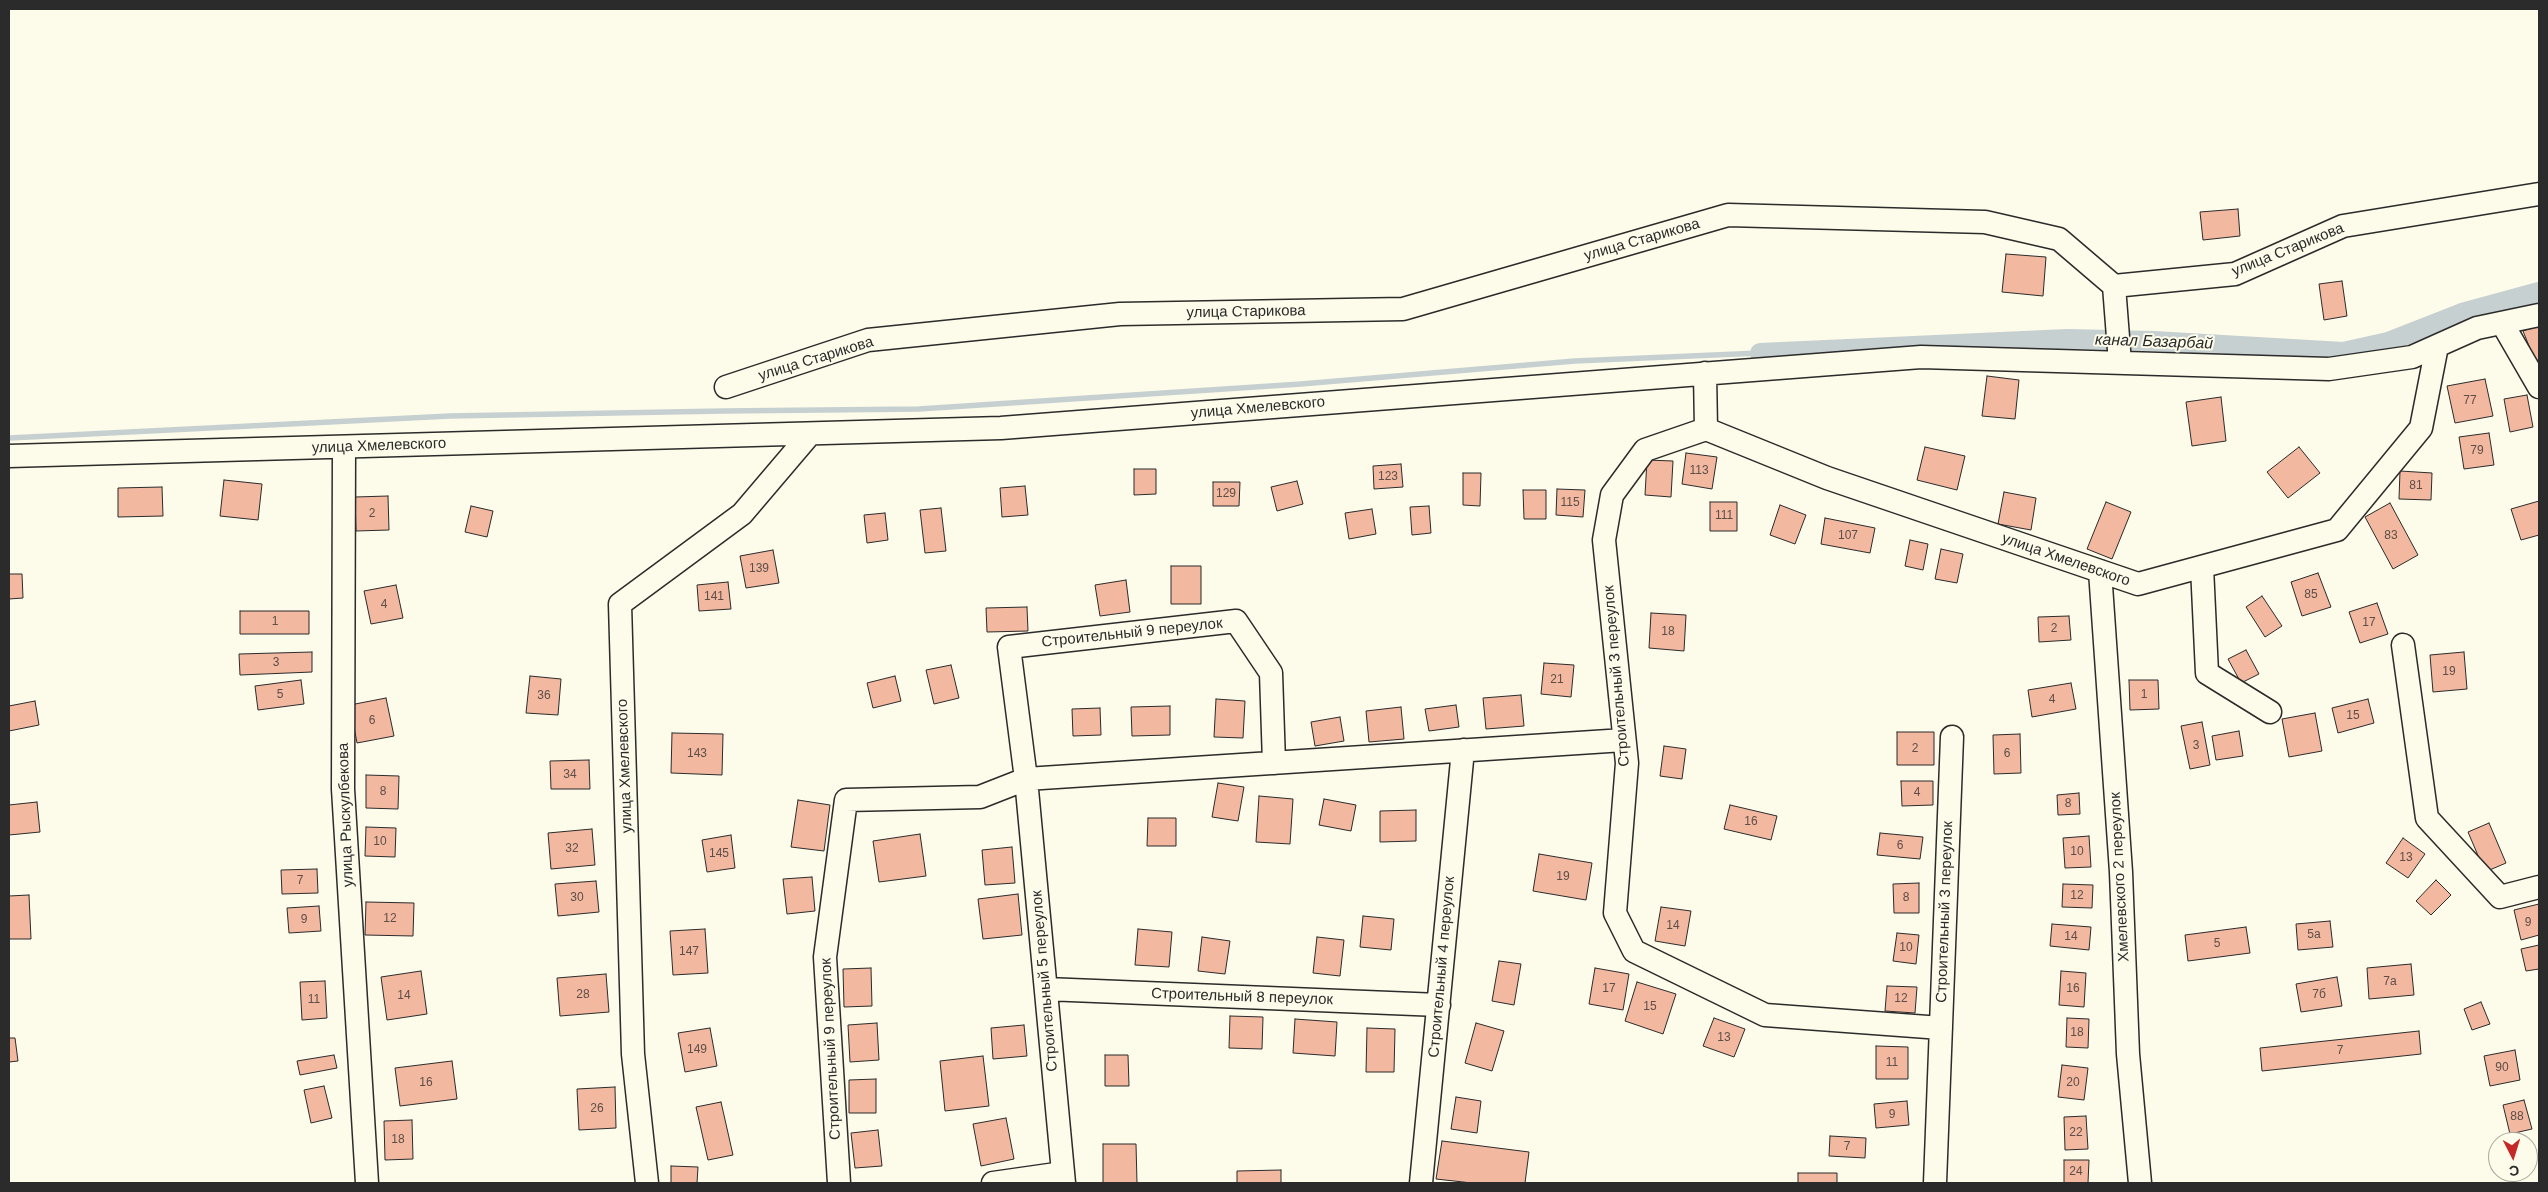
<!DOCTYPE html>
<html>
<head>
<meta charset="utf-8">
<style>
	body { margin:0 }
	#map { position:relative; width:2548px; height:1192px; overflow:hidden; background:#fdfbea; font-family:Helvetica,sans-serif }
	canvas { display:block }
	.frame { position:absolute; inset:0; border:10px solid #2b2b2b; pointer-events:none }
	.north { position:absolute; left:2488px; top:1132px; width:50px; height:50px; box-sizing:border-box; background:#fdfbea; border:1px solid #a9a89e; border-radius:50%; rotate:175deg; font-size:14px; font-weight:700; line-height:20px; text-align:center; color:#2b2b2b }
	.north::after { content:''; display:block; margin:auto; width:18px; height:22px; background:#c62828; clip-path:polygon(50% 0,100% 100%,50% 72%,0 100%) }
</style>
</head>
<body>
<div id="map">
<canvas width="2548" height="1192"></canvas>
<div class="frame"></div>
<div class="north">С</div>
</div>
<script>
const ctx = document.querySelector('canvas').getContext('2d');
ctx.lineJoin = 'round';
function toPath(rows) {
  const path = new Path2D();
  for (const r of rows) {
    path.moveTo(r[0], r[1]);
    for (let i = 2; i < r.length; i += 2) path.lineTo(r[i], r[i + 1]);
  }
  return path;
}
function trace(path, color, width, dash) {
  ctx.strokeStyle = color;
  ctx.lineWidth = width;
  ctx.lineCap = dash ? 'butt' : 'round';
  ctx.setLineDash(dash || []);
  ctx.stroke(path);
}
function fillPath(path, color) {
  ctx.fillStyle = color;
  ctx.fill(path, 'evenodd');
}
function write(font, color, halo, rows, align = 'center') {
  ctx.font = font + ' Helvetica,sans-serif';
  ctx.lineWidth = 4;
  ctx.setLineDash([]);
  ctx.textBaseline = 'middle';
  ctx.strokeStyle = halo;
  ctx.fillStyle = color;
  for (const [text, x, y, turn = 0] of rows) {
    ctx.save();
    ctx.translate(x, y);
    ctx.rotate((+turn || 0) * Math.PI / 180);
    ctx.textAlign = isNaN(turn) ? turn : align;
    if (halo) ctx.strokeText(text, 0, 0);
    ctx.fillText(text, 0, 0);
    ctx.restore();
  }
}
const stream = toPath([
	[9,438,450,416,723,411,919,409,1301,384,1575,361,1760,353]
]);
const canal = toPath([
	[1760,353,2067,339,2154,341,2343,352,2388,342,2462,313,2539,292]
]);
const building = toPath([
	[2238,209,2240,236,2203,240,2200,212,2238,209],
	[2006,254,2046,257,2043,296,2002,292,2006,254],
	[2342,281,2347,316,2324,320,2319,284,2342,281],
	[2539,325,2539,360,2535,361,2523,331,2539,325],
	[1987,376,2019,380,2015,419,1982,416,1987,376],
	[2485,379,2493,416,2455,423,2447,386,2485,379],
	[2527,395,2533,427,2510,432,2504,399,2527,395],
	[2221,397,2226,441,2192,446,2186,402,2221,397],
	[2489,433,2494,465,2464,469,2459,437,2489,433],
	[1925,447,1965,456,1957,490,1917,480,1925,447],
	[2299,447,2320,473,2288,498,2267,472,2299,447],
	[1686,453,1717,457,1712,489,1682,484,1686,453],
	[1647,460,1673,461,1671,497,1645,495,1647,460],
	[1401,464,1403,487,1374,489,1373,466,1401,464],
	[1134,469,1156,469,1156,494,1134,495,1134,469],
	[2400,471,2432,473,2431,500,2399,499,2400,471],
	[1463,473,1481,473,1480,506,1463,505,1463,473],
	[224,480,262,484,258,520,220,516,224,480],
	[1297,481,1303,504,1277,511,1271,487,1297,481],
	[1213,482,1240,482,1239,506,1213,506,1213,482],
	[1025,486,1028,515,1002,517,1000,488,1025,486],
	[162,487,163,516,118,517,118,488,162,487],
	[1557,489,1585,490,1583,517,1556,515,1557,489],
	[1523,490,1546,490,1546,519,1524,519,1523,490],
	[2004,492,2036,498,2031,530,1998,524,2004,492],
	[388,496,389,530,356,531,355,497,388,496],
	[2539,501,2539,535,2521,540,2511,509,2539,501],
	[1710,502,1737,502,1737,531,1710,531,1710,502],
	[2106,502,2131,512,2112,559,2087,549,2106,502],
	[2390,503,2418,555,2393,569,2365,517,2390,503],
	[1780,505,1806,515,1795,544,1770,535,1780,505],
	[471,506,493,511,487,537,465,532,471,506],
	[1429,506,1431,533,1412,535,1410,507,1429,506],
	[941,508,946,551,925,553,920,510,941,508],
	[1372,509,1376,534,1349,539,1345,513,1372,509],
	[885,513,888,540,867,543,864,515,885,513],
	[1825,518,1875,528,1870,553,1821,544,1825,518],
	[1910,540,1928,544,1923,570,1905,566,1910,540],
	[1941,549,1963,554,1957,583,1935,579,1941,549],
	[773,550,779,583,746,588,740,556,773,550],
	[1171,566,1201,566,1201,604,1171,604,1171,566],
	[2318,573,2331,607,2302,616,2291,582,2318,573],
	[9,574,22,574,23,598,9,599,9,574],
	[1126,580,1130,612,1100,616,1095,585,1126,580],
	[728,582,731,609,699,611,697,585,728,582],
	[396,585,403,618,371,624,364,591,396,585],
	[2262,596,2282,626,2265,637,2246,607,2262,596],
	[2377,603,2388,634,2360,643,2349,612,2377,603],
	[1027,607,1028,631,987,632,986,608,1027,607],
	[240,611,309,611,309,634,240,634,240,611],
	[1651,613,1686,615,1684,651,1649,648,1651,613],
	[2069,616,2071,640,2039,642,2038,617,2069,616],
	[2246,650,2259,674,2241,683,2228,659,2246,650],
	[312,652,312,672,240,675,239,654,312,652],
	[2464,652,2467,689,2433,692,2430,655,2464,652],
	[1544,663,1574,665,1571,697,1541,694,1544,663],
	[951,665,959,698,934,704,926,670,951,665],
	[530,676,561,679,558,715,526,713,530,676],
	[895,676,901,701,873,708,867,683,895,676],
	[301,680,304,704,258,710,255,686,301,680],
	[2129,680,2158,680,2159,709,2130,710,2129,680],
	[2071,683,2076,709,2032,717,2028,690,2071,683],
	[1521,695,1524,726,1486,729,1483,698,1521,695],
	[386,698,394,736,357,743,350,705,386,698],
	[1216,699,1245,701,1243,738,1214,737,1216,699],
	[2368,699,2374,723,2338,733,2332,708,2368,699],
	[35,701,39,725,9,731,9,706,35,701],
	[1456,705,1459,727,1429,731,1425,709,1456,705],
	[1170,706,1170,735,1132,736,1131,707,1170,706],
	[1401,707,1404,739,1369,742,1366,711,1401,707],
	[1100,708,1101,735,1073,736,1072,709,1100,708],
	[2315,713,2322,751,2289,757,2282,719,2315,713],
	[1340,717,1344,741,1315,746,1311,722,1340,717],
	[2202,722,2210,765,2190,769,2181,726,2202,722],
	[2239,731,2243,756,2216,760,2212,736,2239,731],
	[1897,732,1934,732,1934,765,1897,765,1897,732],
	[672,733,723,734,722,775,671,773,672,733],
	[2020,734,2021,773,1994,774,1993,735,2020,734],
	[1664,746,1686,749,1682,779,1660,776,1664,746],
	[589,760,590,789,551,789,550,761,589,760],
	[366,775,399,776,398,809,366,808,366,775],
	[1901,781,1933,781,1933,805,1902,806,1901,781],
	[1218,783,1244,787,1238,821,1212,817,1218,783],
	[2079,793,2080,814,2058,815,2057,795,2079,793],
	[1259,796,1293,799,1290,844,1256,842,1259,796],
	[1324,799,1356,805,1351,831,1319,825,1324,799],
	[798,800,830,805,824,851,791,847,798,800],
	[37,802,40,832,9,835,9,805,37,802],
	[1730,805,1777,816,1771,840,1724,829,1730,805],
	[1416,810,1416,841,1380,842,1380,811,1416,810],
	[1148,818,1176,818,1176,846,1147,846,1148,818],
	[2489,823,2506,863,2485,872,2468,832,2489,823],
	[366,827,396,828,395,857,365,856,366,827],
	[592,829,595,865,551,869,548,833,592,829],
	[1880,833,1923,837,1920,859,1877,855,1880,833],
	[920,834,926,876,879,882,873,841,920,834],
	[731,835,735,868,707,872,702,840,731,835],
	[2089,836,2091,867,2065,868,2063,838,2089,836],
	[2403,838,2425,854,2408,878,2386,863,2403,838],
	[1012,847,1015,883,985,885,982,850,1012,847],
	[1539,854,1592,863,1586,900,1533,891,1539,854],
	[317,869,318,893,282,894,281,870,317,869],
	[812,877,815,911,787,914,783,879,812,877],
	[2436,880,2451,895,2431,915,2416,901,2436,880],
	[596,881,599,912,558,916,555,884,596,881],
	[1919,883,1919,913,1894,913,1893,884,1919,883],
	[2063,884,2093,885,2092,908,2062,907,2063,884],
	[1018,894,1022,935,983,939,978,899,1018,894],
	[29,895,31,939,9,939,9,896,29,895],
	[366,902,414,903,413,936,365,935,366,902],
	[2539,904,2539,935,2521,940,2514,910,2539,904],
	[319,906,321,931,289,933,287,908,319,906],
	[1661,907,1691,911,1685,946,1655,941,1661,907],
	[1363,916,1394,919,1391,950,1360,947,1363,916],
	[2330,921,2333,947,2298,950,2296,924,2330,921],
	[2052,924,2091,927,2089,950,2050,946,2052,924],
	[2246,927,2250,953,2188,961,2185,935,2246,927],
	[705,929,708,973,673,975,670,931,705,929],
	[1138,929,1172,932,1169,967,1135,965,1138,929],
	[1897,933,1919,935,1916,964,1893,961,1897,933],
	[1202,937,1230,941,1225,974,1198,971,1202,937],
	[1317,937,1344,940,1340,976,1313,973,1317,937],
	[2539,945,2539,969,2526,971,2521,949,2539,945],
	[1499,961,1521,964,1514,1005,1492,1001,1499,961],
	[2411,964,2414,995,2369,999,2367,968,2411,964],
	[871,968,872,1006,844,1007,843,969,871,968],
	[1595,968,1629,974,1623,1010,1589,1004,1595,968],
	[421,971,427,1014,387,1020,381,977,421,971],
	[2061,971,2086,973,2084,1007,2059,1005,2061,971],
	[606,974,609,1012,560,1016,557,978,606,974],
	[2337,977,2342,1006,2301,1012,2296,984,2337,977],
	[325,981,327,1018,302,1020,300,982,325,981],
	[1637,982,1676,994,1663,1034,1625,1021,1637,982],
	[1887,986,1917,987,1915,1013,1885,1011,1887,986],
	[2481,1002,2490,1024,2472,1030,2464,1009,2481,1002],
	[1230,1016,1263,1017,1262,1049,1229,1048,1230,1016],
	[1714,1018,1745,1029,1734,1057,1703,1046,1714,1018],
	[2067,1018,2089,1019,2088,1048,2066,1047,2067,1018],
	[1295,1019,1337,1022,1335,1056,1293,1053,1295,1019],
	[877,1023,879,1060,850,1062,848,1025,877,1023],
	[1476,1023,1504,1031,1492,1071,1465,1063,1476,1023],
	[1024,1025,1027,1056,993,1059,991,1028,1024,1025],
	[710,1028,717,1066,685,1072,678,1033,710,1028],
	[1367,1028,1395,1029,1394,1072,1366,1072,1367,1028],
	[2419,1031,2421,1054,2262,1071,2260,1048,2419,1031],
	[9,1038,15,1038,18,1061,9,1062,9,1038],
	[1876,1046,1908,1047,1908,1079,1876,1079,1876,1046],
	[2515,1050,2520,1080,2490,1086,2484,1056,2515,1050],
	[334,1055,337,1068,300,1075,297,1061,334,1055],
	[1105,1055,1128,1055,1129,1086,1105,1086,1105,1055],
	[983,1056,989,1106,945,1111,940,1061,983,1056],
	[452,1061,457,1099,400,1106,395,1068,452,1061],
	[2062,1065,2088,1068,2084,1100,2058,1097,2062,1065],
	[876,1079,876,1113,849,1113,849,1080,876,1079],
	[324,1086,332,1118,311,1123,304,1090,324,1086],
	[615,1087,616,1128,579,1130,577,1089,615,1087],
	[1456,1097,1481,1101,1477,1133,1451,1129,1456,1097],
	[2524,1100,2532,1129,2510,1134,2503,1105,2524,1100],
	[1907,1101,1909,1125,1876,1128,1874,1104,1907,1101],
	[721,1102,733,1155,708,1160,696,1107,721,1102],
	[2086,1116,2088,1149,2065,1150,2064,1117,2086,1116],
	[1006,1118,1014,1159,981,1166,973,1124,1006,1118],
	[412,1120,413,1159,385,1160,384,1121,412,1120],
	[878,1130,882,1166,855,1168,851,1133,878,1130],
	[1830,1136,1866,1138,1865,1158,1829,1156,1830,1136],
	[1442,1141,1529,1152,1525,1183,1472,1183,1436,1179,1442,1141],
	[1103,1144,1136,1144,1137,1183,1103,1183,1103,1144],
	[2064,1160,2089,1160,2088,1183,2064,1183,2064,1160],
	[671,1166,698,1167,697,1183,671,1183,671,1166],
	[1281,1170,1281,1183,1237,1183,1237,1171,1281,1170],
	[1798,1173,1837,1173,1837,1183,1798,1183,1798,1173]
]);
const minor = toPath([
	[2114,286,2120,363],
	[2502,323,2539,387],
	[1705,373,1706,429,1827,478,2138,584,2337,530,2421,428,2437,346],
	[726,387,868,340,1120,314,1403,309,1728,215,1985,222,2059,239,2114,286,2235,274,2343,226,2539,194],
	[1706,429,1645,450,1612,495,1604,540,1627,763,1615,913,1634,951,1765,1015,1941,1028],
	[344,447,343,789,367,1183],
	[9,456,1001,428,1921,357,2329,369,2412,357,2477,328,2539,315],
	[2202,567,2207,673,2270,712],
	[2100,571,2121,872,2128,1054,2140,1183],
	[2403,645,2427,818,2500,897,2539,887],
	[1046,989,1439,1005],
	[647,1183,633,1054,620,604,742,514,810,434],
	[839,1183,825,957,846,800,980,797,1026,779,1624,740],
	[993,1183,1063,1173],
	[1064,1183,1026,779,1009,647,1236,621,1271,673,1274,763],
	[1421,1183,1463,750],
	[1935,1183,1952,737]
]);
const numberNames = [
	["77",2470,401],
	["79",2477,451],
	["113",1699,471],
	["123",1388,477],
	["81",2416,486],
	["129",1226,494],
	["115",1570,503],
	["2",372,514],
	["111",1724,516],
	["107",1848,536],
	["83",2391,536],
	["139",759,569],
	["85",2311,595],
	["141",714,597],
	["4",384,605],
	["1",275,622],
	["17",2369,623],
	["2",2054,629],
	["18",1668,632],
	["3",276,663],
	["19",2449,672],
	["21",1557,680],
	["5",280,695],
	["1",2144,695],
	["36",544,696],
	["4",2052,700],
	["15",2353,716],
	["6",372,721],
	["3",2196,746],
	["2",1915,749],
	["143",697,754],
	["6",2007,754],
	["34",570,775],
	["8",383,792],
	["4",1917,793],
	["8",2068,804],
	["16",1751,822],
	["10",380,842],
	["6",1900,846],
	["32",572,849],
	["10",2077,852],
	["145",719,854],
	["13",2406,858],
	["19",1563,877],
	["7",300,881],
	["12",2077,896],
	["30",577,898],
	["8",1906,898],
	["12",390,919],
	["9",304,920],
	["9",2528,923],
	["14",1673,926],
	["5а",2314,935],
	["14",2071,937],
	["5",2217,944],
	["10",1906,948],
	["147",689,952],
	["7а",2390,982],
	["17",1609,989],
	["16",2073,989],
	["28",583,995],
	["7б",2319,995],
	["14",404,996],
	["12",1901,999],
	["11",314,1000],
	["15",1650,1007],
	["18",2077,1033],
	["13",1724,1038],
	["149",697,1050],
	["7",2340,1051],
	["11",1892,1063],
	["90",2502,1068],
	["16",426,1083],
	["20",2073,1083],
	["26",597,1109],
	["9",1892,1115],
	["88",2517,1117],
	["22",2076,1133],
	["18",398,1140],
	["7",1847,1147],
	["24",2076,1172]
];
const streetNames = [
	["улица Старикова",1642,240,-16],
	["улица Старикова",2288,250,-22],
	["улица Старикова",1246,312,-1],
	["улица Старикова",816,359,-17],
	["улица Хмелевского",1258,408,-5],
	["улица Хмелевского",379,446,-2],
	["улица Хмелевского",2066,560,19],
	["Строительный 9 переулок",1132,633,-6],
	["Строительный 3 переулок",1617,676,-95],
	["улица Хмелевского",625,766,-92],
	["улица Рыскулбекова",346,815,-92],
	["Хмелевского 2 переулок",2120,877,-93],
	["Строительный 3 переулок",1945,912,-88],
	["Строительный 4 переулок",1442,967,-85],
	["Строительный 5 переулок",1045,981,-95],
	["Строительный 8 переулок",1242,997,2],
	["Строительный 9 переулок",831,1049,-93]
];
const waterNames = [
	["канал Базарбай",2154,342,2]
];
trace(stream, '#c7d0d0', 5.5);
trace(canal, '#c7d0d0', 20);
fillPath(building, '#f2b8a0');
trace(building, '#2b2b2b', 1);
trace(minor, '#2b2b2b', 25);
trace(minor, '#fdfbea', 22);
write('12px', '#5d4e48', null, numberNames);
write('15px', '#2b2b2b', '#fdfbea', streetNames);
write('italic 16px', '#2b2b2b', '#fdfbea', waterNames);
</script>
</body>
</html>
